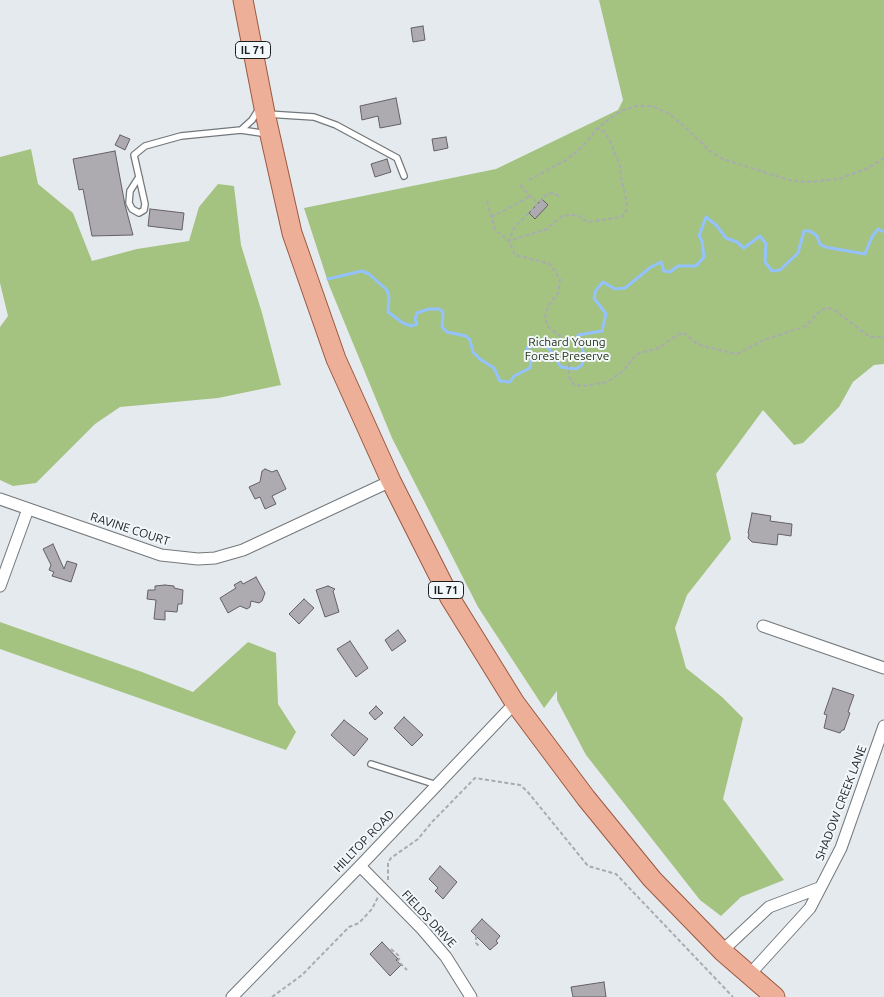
<!DOCTYPE html>
<html>
<head>
<meta charset="utf-8">
<style>
	body { margin:0 }
	canvas { display:block; background:#e5eaee }
</style>
</head>
<body>
<canvas width="884" height="997"></canvas>
<script>
const ctx = document.querySelector('canvas').getContext('2d');
ctx.lineJoin = 'round';
function fillPath(path, color) {
  ctx.fillStyle = color;
  ctx.fill(path, 'evenodd');
}
function toPath(rows) {
  const path = new Path2D();
  for (const r of rows) {
    path.moveTo(r[0], r[1]);
    for (let i = 2; i < r.length; i += 2) path.lineTo(r[i], r[i + 1]);
  }
  return path;
}
function trace(path, color, width, dash) {
  ctx.strokeStyle = color;
  ctx.lineWidth = width;
  ctx.lineCap = dash ? 'butt' : 'round';
  ctx.setLineDash(dash || []);
  ctx.stroke(path);
}
function write(font, color, halo, rows, align = 'center') {
  ctx.font = font + ' Ubuntu,sans-serif';
  ctx.lineWidth = 4;
  ctx.setLineDash([]);
  ctx.textBaseline = 'middle';
  ctx.strokeStyle = halo;
  ctx.fillStyle = color;
  for (const [text, x, y, turn = 0] of rows) {
    ctx.save();
    ctx.translate(x, y);
    ctx.rotate((+turn || 0) * Math.PI / 180);
    ctx.textAlign = isNaN(turn) ? turn : align;
    if (halo) ctx.strokeText(text, 0, 0);
    ctx.fillText(text, 0, 0);
    ctx.restore();
  }
}
const green = toPath([
	[599,0,884,0,884,364,874,365,853,382,839,407,803,443,794,445,763,410,716,474,731,539,687,595,675,628,686,668,722,697,743,718,723,799,784,880,741,897,721,916,700,900,586,755,557,700,557,691,544,708,478,607,392,438,329,285,304,208,496,169,618,110,623,100],
	[31,149,38,184,73,213,92,261,137,249,189,241,199,207,218,184,234,186,241,245,262,313,281,385,218,398,120,407,95,424,36,483,13,486,0,480,0,327,8,316,0,283,0,157],
	[0,622,142,672,193,692,248,642,276,653,278,704,296,732,286,750,0,649]
]);
const stream = toPath([
	[328,279,362,271,369,274,387,290,389,297,388,312,403,323,411,326,417,324,415,319,417,313,429,309,439,309,443,312,442,327,447,332,466,336,470,340,473,352,480,359,494,368,500,381,510,382,514,376,530,368,531,362,527,348,541,342,550,350,561,367,576,369,582,365,584,354,578,335,602,331,606,314,594,298,596,290,603,282,615,289,625,288,651,267,661,262,664,271,670,272,678,266,696,266,704,257,702,241,699,236,706,217,717,226,726,238,737,242,744,248,760,236,766,244,765,262,772,271,780,270,798,253,804,231,810,231,817,236,820,244,825,247,865,254,872,237,878,229,884,232]
]);
const building = toPath([
	[423,26,425,40,413,42,411,28,423,26],
	[396,98,401,124,380,128,378,116,362,120,360,106,396,98],
	[120,135,130,139,125,150,115,145,120,135],
	[446,137,448,148,434,151,432,139,446,137],
	[115,151,125,205,133,235,92,236,83,189,79,190,73,159,115,151],
	[387,159,391,172,375,177,371,164,387,159],
	[542,199,548,205,535,219,529,213,542,199],
	[150,209,184,213,182,230,148,226,150,209],
	[265,469,272,472,277,470,286,489,272,496,276,504,265,509,260,497,255,499,249,487,260,482,262,471,265,469],
	[752,513,771,516,770,521,792,524,791,536,778,534,777,545,752,542,748,538,749,534,748,533,752,513],
	[53,544,64,569,67,561,77,564,71,582,52,576,54,572,49,570,51,565,43,549,53,544],
	[256,577,265,593,262,601,259,603,251,601,250,607,247,609,240,606,228,613,220,598,236,588,234,585,241,581,243,584,256,577],
	[165,585,174,586,174,588,183,590,182,604,178,604,177,612,165,611,165,620,154,619,156,600,147,599,148,590,155,590,155,586,165,585],
	[328,586,335,589,333,591,339,612,325,617,316,590,328,586],
	[304,599,314,608,299,624,289,614,304,599],
	[398,630,406,641,392,651,385,640,398,630],
	[350,641,368,668,356,677,337,649,350,641],
	[833,688,854,695,848,712,850,713,844,730,842,730,840,733,824,728,827,715,824,714,833,688],
	[376,706,383,713,375,720,369,713,376,706],
	[404,717,423,735,412,746,394,728,404,717],
	[344,720,368,739,354,756,331,735,344,720],
	[440,866,457,882,443,899,435,891,438,888,429,879,440,866],
	[482,919,500,936,496,941,498,943,490,950,471,931,482,919],
	[382,942,398,959,396,960,401,965,390,976,370,954,382,942],
	[604,982,606,997,573,997,571,987,604,982]
]);
const path = toPath([
	[529,180,566,160,580,149,598,128,613,116,623,110,637,106,652,106,668,113,685,127,710,151,723,159,789,180,806,182,839,179,868,168,884,158],
	[520,185,537,203],
	[559,196,552,193,547,194,518,224,513,230,509,241,515,255,550,264,560,279,558,293,548,306,545,318,548,327,560,336,566,345,569,356,569,377,574,385,584,386,607,382,622,372,637,354,658,348,679,334,684,333,696,343,703,346,737,354,764,340,806,326,821,310,828,308,833,309,870,337,884,337],
	[487,201,495,230,509,241,547,229,562,216,571,215,579,216,587,222,622,217,626,211,627,203,621,177,620,166,610,141,605,132,598,128],
	[491,217,515,205,530,196],
	[388,880,388,863,391,858,418,839,432,822,475,778,520,785,527,791,588,866,616,874,733,997],
	[476,936,476,943,480,947],
	[391,949,400,957,398,961,407,970],
	[272,997,302,975,349,927,359,923,372,909,378,897]
]);
const lane = toPath([
	[267,114,314,117,336,125,397,158,404,176],
	[241,130,252,120,259,109],
	[139,177,130,191,129,203,132,209,139,213,144,210,145,204,139,177,134,155,145,146,181,136,241,130,268,134],
	[371,764,437,785]
]);
const street = toPath([
	[0,499,161,555,198,559,215,558,243,550,391,481],
	[0,586,28,509],
	[763,626,884,668],
	[360,866,422,929,446,957,471,997],
	[722,951,769,907,819,888],
	[750,974,810,908,841,848,884,726],
	[232,997,360,866,515,703]
]);
const primary = toPath([
	[243,0,265,113,292,233,336,359,391,481,450,598,515,703,586,798,652,879,722,951,775,997]
]);
const shields = [
	[253,50,35],
	[446,590,35]
];
const shieldNames = [
	["IL 71",253,50],
	["IL 71",446,590]
];
const parkNames = [
	["Richard Young",567,342],
	["Forest Preserve",567,356]
];
const streetNames = [
	["RAVINE COURT",130,529,18],
	["SHADOW CREEK LANE",841,803,-69],
	["HILLTOP ROAD",364,841,-46],
	["FIELDS DRIVE",429,919,47]
];
fillPath(green, '#a4c280');
trace(stream, '#93c2fd', 3);
fillPath(building, '#adabb0');
trace(building, '#646166', 1);
trace(lane, '#73787b', 8);
trace(street, '#73787b', 13);
trace(primary, '#9c5941', 21);
trace(path, '#a8acb0', 2, [4, 2.5]);
trace(lane, '#fff', 5.5);
trace(street, '#fff', 11);
trace(primary, '#eeaf98', 19);
for (const [x, y, w] of shields) {
  const box = new Path2D();
  box.roundRect(x - w / 2, y - 8.5, w, 17, 4);
  ctx.fillStyle = '#f2f7fc';
  ctx.fill(box);
  trace(box, '#1b1d1f', 1);
}
write('bold 11px', '#1b1d1f', null, shieldNames);
write('12px', '#25330f', '#f2f7fc', parkNames);
write('12px', '#1b1d1f', '#f2f7fc', streetNames);
</script>
</body>
</html>
